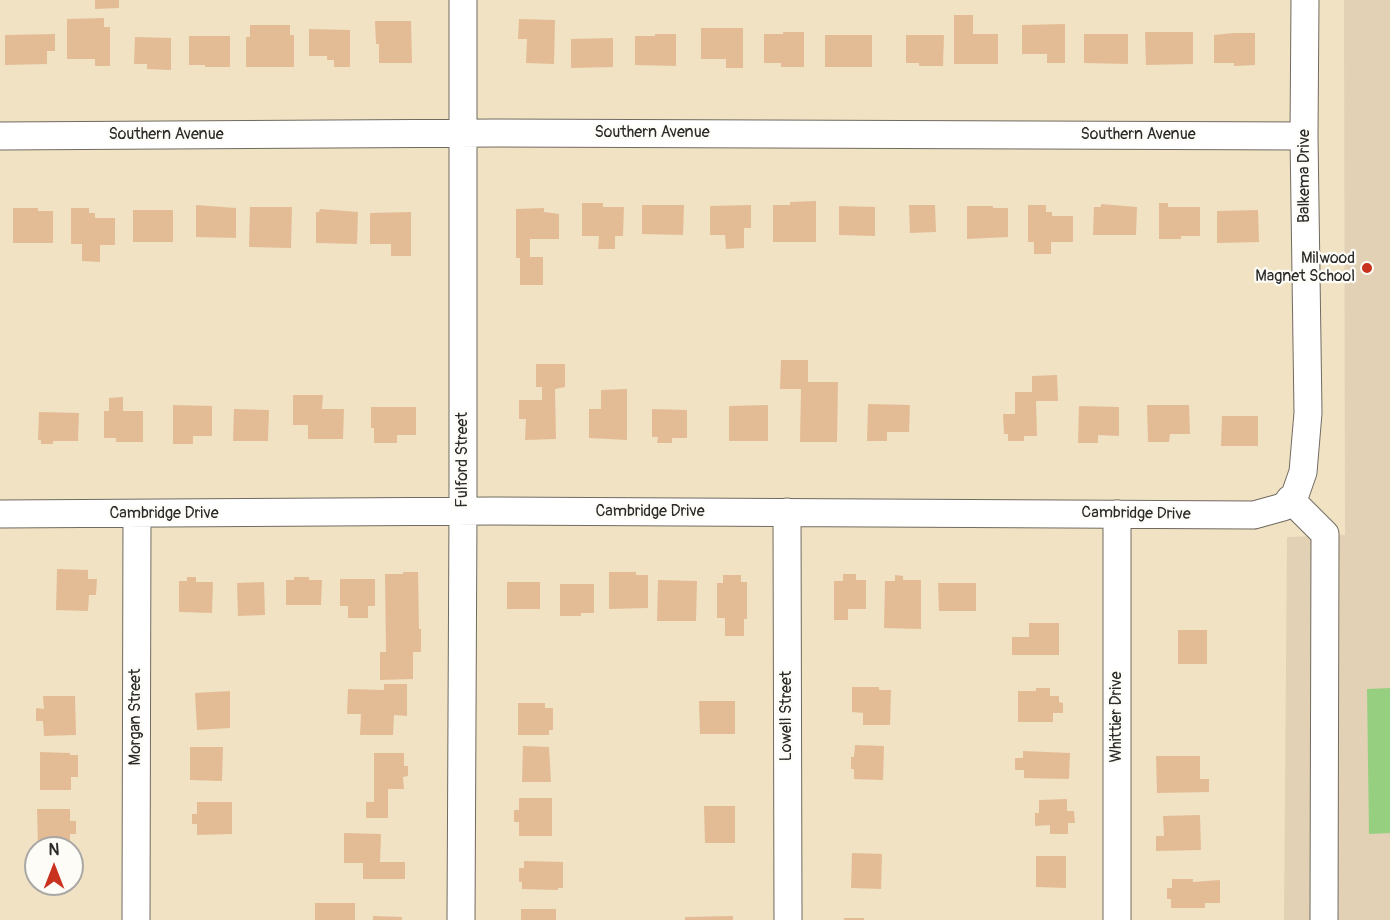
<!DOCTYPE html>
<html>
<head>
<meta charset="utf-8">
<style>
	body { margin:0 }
	#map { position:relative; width:1390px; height:920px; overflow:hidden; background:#f1e2c4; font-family:Pangolin,sans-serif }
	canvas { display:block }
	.north { position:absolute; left:24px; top:836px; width:60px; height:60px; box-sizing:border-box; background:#fdfcf7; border:2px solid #a9a8a5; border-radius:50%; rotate:0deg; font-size:16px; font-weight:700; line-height:24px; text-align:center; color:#2b2b2b }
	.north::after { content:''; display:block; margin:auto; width:21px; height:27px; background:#c8321e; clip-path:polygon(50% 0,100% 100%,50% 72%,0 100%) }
</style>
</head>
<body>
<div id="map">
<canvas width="1390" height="920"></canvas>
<div class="north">N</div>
</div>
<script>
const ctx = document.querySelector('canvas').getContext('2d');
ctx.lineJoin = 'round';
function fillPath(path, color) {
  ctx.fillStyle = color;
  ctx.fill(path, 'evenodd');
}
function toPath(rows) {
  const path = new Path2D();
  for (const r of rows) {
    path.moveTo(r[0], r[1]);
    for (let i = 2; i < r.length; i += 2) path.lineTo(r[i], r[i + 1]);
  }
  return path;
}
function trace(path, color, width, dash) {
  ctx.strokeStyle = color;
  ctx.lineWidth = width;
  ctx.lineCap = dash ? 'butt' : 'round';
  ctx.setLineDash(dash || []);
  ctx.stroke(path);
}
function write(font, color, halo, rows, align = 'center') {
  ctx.font = font + ' Pangolin,sans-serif';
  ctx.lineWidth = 4.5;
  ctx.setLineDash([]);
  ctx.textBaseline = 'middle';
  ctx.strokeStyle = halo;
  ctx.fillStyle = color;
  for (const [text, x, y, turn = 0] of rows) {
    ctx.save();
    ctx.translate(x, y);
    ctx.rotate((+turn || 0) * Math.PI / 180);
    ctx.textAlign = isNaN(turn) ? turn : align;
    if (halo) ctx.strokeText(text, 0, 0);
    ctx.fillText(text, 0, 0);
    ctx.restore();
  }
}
const built = toPath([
	[1344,0,1390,0,1390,920,1284,920,1287,537,1345,535]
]);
const green = toPath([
	[1390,688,1390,833,1369,834,1367,689]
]);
const building = toPath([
	[95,0,119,0,119,8,95,9],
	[954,15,973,15,973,34,998,34,998,64,954,64],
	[104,18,104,27,110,27,110,66,95,66,95,59,67,59,67,19],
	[519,19,555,20,554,64,526,63,527,39,518,39],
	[375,21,411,21,412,63,379,63,379,44,376,44],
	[1065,24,1065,63,1047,63,1047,54,1022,54,1022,25],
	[250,25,290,25,290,35,294,35,294,67,246,67,246,37,250,37],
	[701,28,743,28,743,68,726,68,726,59,701,59],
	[309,29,350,30,350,67,334,67,334,60,327,60,327,56,309,56],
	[783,32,804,32,804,67,781,67,781,63,764,63,764,34,783,34],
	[1145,32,1193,32,1193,64,1146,65],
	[1234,33,1255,33,1255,65,1234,66,1234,63,1214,63,1214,35],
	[55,34,55,51,47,51,47,64,5,65,5,35],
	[655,34,676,34,676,66,635,65,635,36,655,36],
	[1084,34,1128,34,1128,64,1084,63],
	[825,35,872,35,872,67,825,67],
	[906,35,944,35,943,66,919,66,919,63,906,63],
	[189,36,230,36,230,67,205,67,205,65,189,65],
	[135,37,171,38,171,70,147,69,147,64,134,64],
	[613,38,613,67,571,68,571,39],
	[816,201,816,242,773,242,773,205,790,205,790,202],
	[582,203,603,203,603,207,624,207,623,236,615,236,615,249,598,249,599,236,582,236],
	[1159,203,1168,203,1168,207,1200,207,1200,236,1181,236,1181,239,1159,239],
	[1101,204,1137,207,1136,235,1093,235,1094,207,1101,207],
	[196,205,236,208,236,238,196,237],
	[642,205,684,205,683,235,642,234],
	[751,205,751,228,744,228,744,248,726,249,725,235,710,235,710,206],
	[909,205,935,205,936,232,910,233],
	[1028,205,1046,205,1046,212,1052,212,1052,216,1073,216,1073,242,1051,242,1051,254,1034,254,1034,242,1028,242],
	[839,206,875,207,875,236,839,235],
	[967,206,993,206,993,208,1008,208,1008,237,967,239],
	[250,207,292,207,291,248,249,247],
	[13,208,38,208,38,211,53,211,53,243,13,243],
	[71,208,89,208,89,213,95,213,95,218,115,218,115,245,100,245,100,262,82,261,82,244,71,244],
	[544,208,544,212,559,214,559,239,530,239,530,257,543,257,543,285,520,285,520,258,516,258,516,209],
	[320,209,358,212,357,244,316,243,316,212,319,212],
	[133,210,173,210,173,242,133,242],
	[1258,210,1259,242,1217,243,1217,211],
	[411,212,411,256,391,256,391,244,370,244,370,213],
	[781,360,808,360,808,382,838,382,837,442,800,442,801,389,780,389],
	[536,364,565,364,565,387,555,389,556,439,525,440,526,419,519,419,519,400,542,400,542,387,536,387],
	[1057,375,1058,401,1036,401,1037,436,1024,436,1024,441,1008,441,1008,434,1004,434,1003,414,1015,414,1015,392,1032,392,1032,376],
	[627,389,627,440,589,438,589,409,601,409,601,390],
	[293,395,323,395,322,409,344,409,343,439,308,439,308,425,293,425],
	[123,397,123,411,143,411,143,442,116,442,116,438,104,438,104,411,109,411,109,398],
	[868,404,910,405,909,432,887,432,887,441,867,441],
	[173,405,212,406,212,436,193,436,193,444,173,444],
	[768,405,768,441,729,441,729,406],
	[1147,405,1189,405,1190,434,1170,434,1169,442,1148,442],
	[1079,406,1119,407,1119,436,1098,435,1098,443,1078,443],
	[371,407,416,407,416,435,397,435,397,443,374,443,374,428,371,428],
	[234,409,269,410,268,441,233,441],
	[652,409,687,410,687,438,672,438,672,443,657,443,658,437,652,437],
	[39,412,79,413,78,441,53,441,53,444,41,444,41,440,38,440],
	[1222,416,1258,416,1258,446,1221,446],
	[57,569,88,570,88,579,97,579,96,595,89,595,88,611,56,610],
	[403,572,418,572,419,629,421,629,421,652,413,652,413,679,380,680,380,652,386,652,385,574,403,574],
	[609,572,636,572,636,575,648,575,648,608,609,609],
	[843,574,856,574,856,580,866,580,866,609,848,609,848,620,834,620,834,581,843,581],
	[723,575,741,575,741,582,747,582,747,619,744,619,744,636,725,636,725,618,717,618,717,583,723,583],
	[895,575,903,576,903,580,921,580,921,629,884,628,885,581,895,581],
	[187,577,196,577,196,582,213,582,212,613,179,612,179,581,187,581],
	[294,577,309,577,309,580,322,580,321,605,286,605,286,580,294,580],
	[340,579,375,579,375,606,368,606,368,618,348,618,348,606,340,606],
	[658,580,697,581,696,621,657,621],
	[264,582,265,615,238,616,237,583],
	[507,582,540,582,540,609,507,609],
	[938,583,976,583,976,611,939,611],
	[560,584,594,584,594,613,581,613,581,616,560,616],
	[1029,623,1059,623,1059,655,1012,655,1012,637,1029,637],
	[1178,630,1207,630,1207,664,1178,664],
	[384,684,407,684,407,716,394,715,393,735,360,735,361,714,347,714,348,689,384,690],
	[852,687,879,687,879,690,891,690,890,725,863,725,863,713,852,712],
	[1036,688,1050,688,1050,696,1059,696,1059,702,1063,703,1063,713,1053,713,1053,722,1018,722,1018,691,1036,691],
	[230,691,230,728,197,730,195,693],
	[43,696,75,696,76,735,44,736,43,721,36,721,36,708,44,709],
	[699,701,735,701,735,734,700,734],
	[518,703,545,703,545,708,553,708,553,730,549,730,549,735,518,735],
	[855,745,884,746,883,780,854,779,854,769,851,769,851,757,854,757],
	[523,746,549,747,551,782,522,782],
	[190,747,223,747,222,781,190,780],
	[1023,751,1070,753,1069,779,1024,778,1024,770,1015,770,1015,758,1023,758],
	[40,752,70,753,70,755,78,755,78,777,71,777,71,790,40,790],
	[374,753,404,753,404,766,408,766,408,776,403,777,404,789,388,789,388,818,366,818,366,802,374,802],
	[1156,756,1200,756,1200,779,1209,779,1209,792,1157,793],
	[519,798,552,798,552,836,519,836,519,822,514,822,514,810,519,810],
	[1067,799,1067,811,1074,811,1075,823,1068,823,1068,834,1050,834,1050,825,1035,826,1035,813,1039,813,1039,800],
	[197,802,232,802,232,834,197,835,197,824,192,824,192,814,197,814],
	[704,806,735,806,735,843,705,843],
	[37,809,70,809,70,821,76,821,76,834,70,834,70,845,38,846],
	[1200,815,1201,850,1156,851,1156,836,1164,836,1163,816],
	[344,833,381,834,380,862,405,862,405,879,363,879,363,863,344,863],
	[852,853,882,854,881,889,851,888],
	[1036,856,1066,856,1066,888,1036,887],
	[524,861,563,862,563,888,558,888,558,890,522,889,522,882,519,882,519,868,524,868],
	[1172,879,1193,879,1193,882,1220,880,1220,903,1205,903,1205,908,1171,908,1171,899,1167,899,1167,888,1172,888],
	[315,903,355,903,355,920,315,920],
	[521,909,556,909,556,920,521,920],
	[373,916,402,917,402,920,373,920],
	[733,916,733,920,685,920,685,917],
	[844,918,864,918,864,920,844,920]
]);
const minor = toPath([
	[0,136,497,133,1304,136],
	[1290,499,1325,534,1324,920],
	[787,512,788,920],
	[0,514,494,511,1254,515,1283,507,1295,495,1303,472,1308,413,1304,136,1305,0],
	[1117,514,1117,920],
	[136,920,137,514],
	[461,920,463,511,463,0]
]);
const markers = [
	[1367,268,6,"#c8321e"]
];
const streetNames = [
	["Southern Avenue",652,133],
	["Southern Avenue",166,135],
	["Southern Avenue",1138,135],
	["Balkema Drive",1305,176,-90],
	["Fulford Street",463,460,-90],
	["Cambridge Drive",650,512],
	["Cambridge Drive",164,514],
	["Cambridge Drive",1136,514,1],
	["Lowell Street",787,716,-90],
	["Morgan Street",136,717,-90],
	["Whittier Drive",1117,717,-90]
];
const poiNames = [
	["Milwood",1355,259],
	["Magnet School",1355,277]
];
fillPath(built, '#e2d1b4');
fillPath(green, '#97cf81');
fillPath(building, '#e3bc95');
trace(minor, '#706b61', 29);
trace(minor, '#fff', 27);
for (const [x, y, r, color] of markers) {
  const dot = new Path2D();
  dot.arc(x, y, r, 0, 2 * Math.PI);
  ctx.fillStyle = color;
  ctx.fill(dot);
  trace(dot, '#fdfcf7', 2);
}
write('16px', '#2b2b2b', '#fdfcf7', streetNames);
write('16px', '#2b2b2b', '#fdfcf7', poiNames, 'right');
</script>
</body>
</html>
